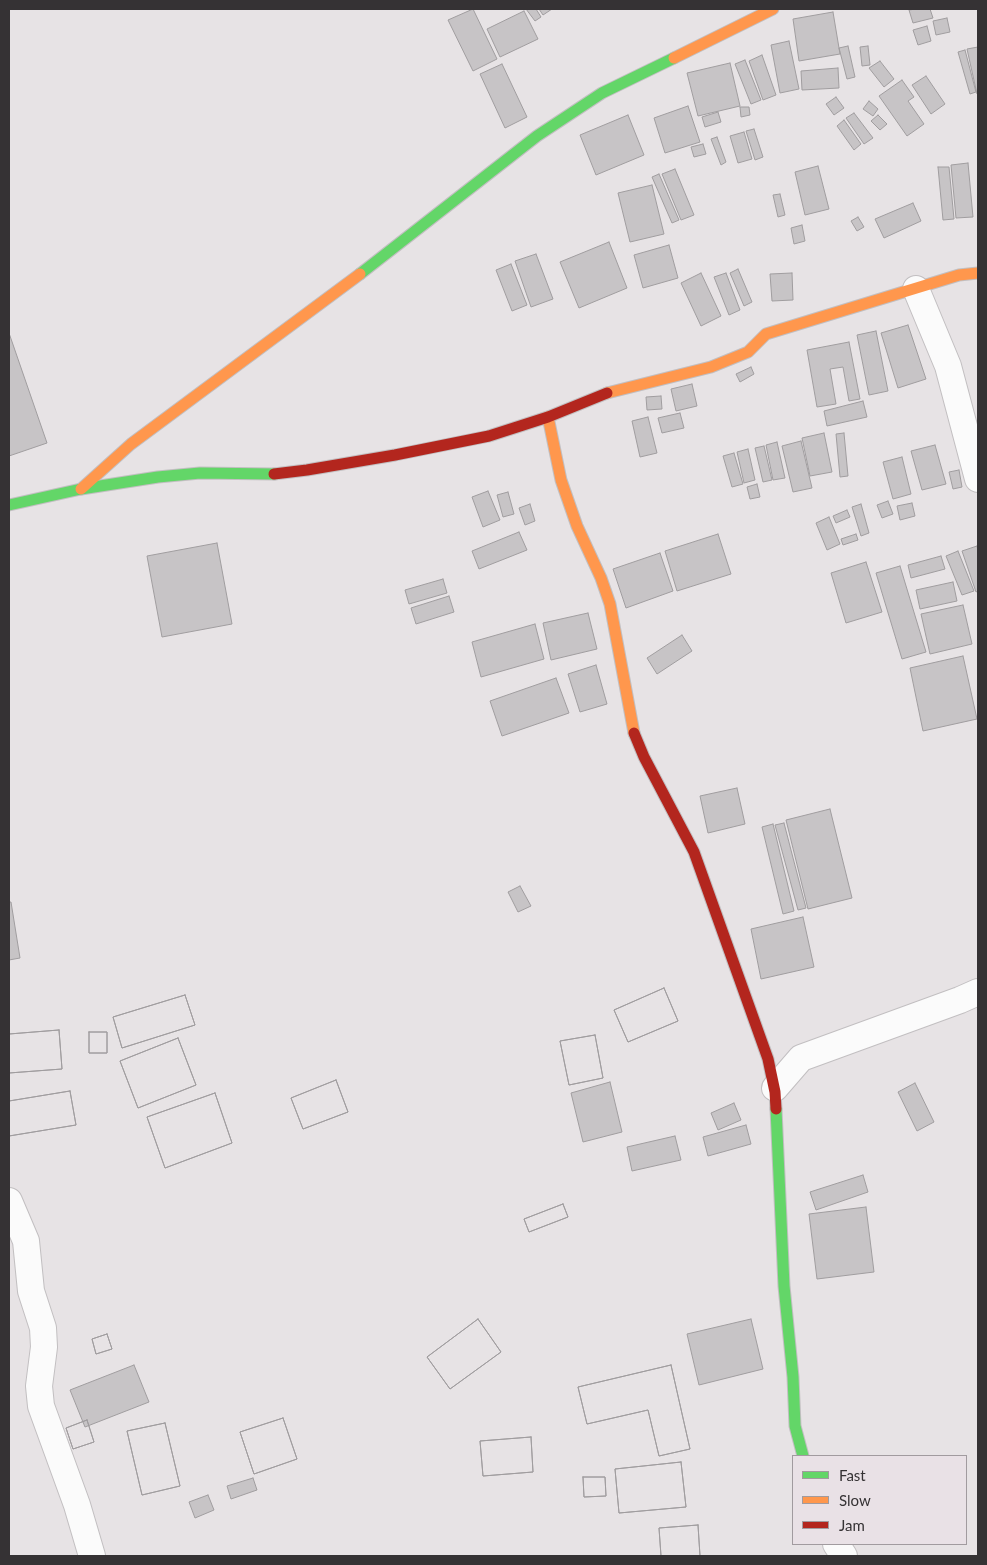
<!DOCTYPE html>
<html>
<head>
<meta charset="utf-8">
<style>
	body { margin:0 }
	#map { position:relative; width:987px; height:1565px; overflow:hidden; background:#e7e3e5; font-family:Lato,sans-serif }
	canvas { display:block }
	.frame { position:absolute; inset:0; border:10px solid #353234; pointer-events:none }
	.legend { position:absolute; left:792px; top:1455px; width:175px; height:90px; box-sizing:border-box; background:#e9e1e6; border:1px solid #a19b9f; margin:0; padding:6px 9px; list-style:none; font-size:15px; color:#353234 }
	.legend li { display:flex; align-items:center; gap:10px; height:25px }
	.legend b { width:25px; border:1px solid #a19b9f }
</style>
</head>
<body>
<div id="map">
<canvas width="987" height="1565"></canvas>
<div class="frame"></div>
<ul class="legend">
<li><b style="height:6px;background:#63d668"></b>Fast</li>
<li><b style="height:6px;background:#ff974d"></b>Slow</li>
<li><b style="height:6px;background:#b3261e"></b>Jam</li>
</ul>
</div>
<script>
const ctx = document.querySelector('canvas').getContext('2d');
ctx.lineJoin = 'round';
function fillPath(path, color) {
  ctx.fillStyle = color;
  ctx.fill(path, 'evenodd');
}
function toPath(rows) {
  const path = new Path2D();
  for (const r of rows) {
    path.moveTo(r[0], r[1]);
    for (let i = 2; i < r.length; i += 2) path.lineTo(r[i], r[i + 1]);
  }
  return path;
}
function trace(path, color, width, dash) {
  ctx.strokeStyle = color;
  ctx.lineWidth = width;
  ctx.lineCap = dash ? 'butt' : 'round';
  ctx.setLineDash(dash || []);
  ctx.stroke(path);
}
const building = toPath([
	[473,9,497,59,473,71,448,20,473,9],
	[526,9,536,9,541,17,535,21,526,9],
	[539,9,552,9,543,15,539,9],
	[916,9,930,9,933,18,913,23,909,10,916,9],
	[524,11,538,39,500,57,487,29,524,11],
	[833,12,840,54,799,61,793,19,833,12],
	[947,18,950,32,936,35,933,21,947,18],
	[927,26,931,41,918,45,913,30,927,26],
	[789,41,799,89,780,93,771,45,789,41],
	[848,46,855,77,847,79,839,48,848,46],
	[868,46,870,65,862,66,860,47,868,46],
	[978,47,978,93,977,94,967,49,978,47],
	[965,50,976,92,970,94,958,52,965,50],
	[762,55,776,95,763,100,749,61,762,55],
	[745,60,761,100,751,104,735,64,745,60],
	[880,61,894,79,884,87,869,68,880,61],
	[730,63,740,106,698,116,687,73,730,63],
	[502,64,527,117,505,128,480,74,502,64],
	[838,68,839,88,802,90,801,71,838,68],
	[926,76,945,104,931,114,912,85,926,76],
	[902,80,914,97,908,101,924,124,907,136,879,96,902,80],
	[836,97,844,108,834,115,826,104,836,97],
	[869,101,878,109,873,116,863,109,869,101],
	[688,106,700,142,665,153,654,118,688,106],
	[740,107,749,107,750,115,741,117,740,107],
	[718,112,721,122,705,127,702,117,718,112],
	[854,113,873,138,864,144,846,118,854,113],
	[628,115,644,155,596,175,580,135,628,115],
	[878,115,887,124,880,130,871,121,878,115],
	[844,120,861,144,854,150,837,126,844,120],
	[754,129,763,157,755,160,746,131,754,129],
	[744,132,752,159,738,163,730,136,744,132],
	[717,137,726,162,721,165,711,139,717,137],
	[703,144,706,154,694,157,691,147,703,144],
	[968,163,973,217,956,218,951,165,968,163],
	[818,166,829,209,805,215,795,172,818,166],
	[938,167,949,167,954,219,943,220,938,167],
	[675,169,694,215,681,220,662,174,675,169],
	[659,174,679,220,672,223,652,177,659,174],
	[652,185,664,234,630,242,618,193,652,185],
	[780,194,785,215,778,217,773,195,780,194],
	[913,203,921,221,884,238,875,219,913,203],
	[858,217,864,227,857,231,851,221,858,217],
	[802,225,805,241,794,244,791,228,802,225],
	[609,242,627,288,579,308,560,262,609,242],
	[669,245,678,278,643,288,634,255,669,245],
	[536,254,553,299,531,307,515,261,536,254],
	[511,264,527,305,512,311,496,270,511,264],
	[738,269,752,302,744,306,730,273,738,269],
	[701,273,721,316,701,326,681,283,701,273],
	[726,273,740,310,729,315,714,277,726,273],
	[792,273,793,300,772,301,770,274,792,273],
	[908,325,926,379,898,388,881,333,908,325],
	[876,331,888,391,869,395,857,335,876,331],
	[9,333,47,443,9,456,9,333],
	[849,342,860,399,849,401,843,367,830,369,836,404,817,407,807,350,849,342],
	[751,367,754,374,740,382,736,374,751,367],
	[692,384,697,406,676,411,671,389,692,384],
	[661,396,662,409,647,410,646,397,661,396],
	[863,401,867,417,827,426,824,411,863,401],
	[680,413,684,428,662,433,658,418,680,413],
	[648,417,657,453,640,457,632,421,648,417],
	[824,433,832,472,810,476,802,438,824,433],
	[844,433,848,476,840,477,836,434,844,433],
	[801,441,812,488,793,492,782,446,801,441],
	[777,442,785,478,773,480,766,445,777,442],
	[935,445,946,484,922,490,911,451,935,445],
	[764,446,772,480,763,482,755,448,764,446],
	[748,449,755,480,744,483,737,452,748,449],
	[734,453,743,484,732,487,723,456,734,453],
	[902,457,911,494,893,499,883,462,902,457],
	[959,470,962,487,953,489,949,472,959,470],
	[757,484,760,497,750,499,747,487,757,484],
	[488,491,500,520,483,527,472,497,488,491],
	[508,492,514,514,503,517,497,495,508,492],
	[888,501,893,514,882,518,877,505,888,501],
	[912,503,915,516,900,520,897,506,912,503],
	[530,504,535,521,525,525,519,508,530,504],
	[861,504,869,533,861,536,852,507,861,504],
	[847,510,850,517,836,523,833,516,847,510],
	[829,517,840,544,827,550,816,523,829,517],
	[519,532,527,550,479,569,472,551,519,532],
	[718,534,731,574,677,591,665,551,718,534],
	[856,534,858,540,843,545,841,539,856,534],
	[217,543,232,624,162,637,147,556,217,543],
	[977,546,978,551,978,591,976,592,962,551,977,546],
	[958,551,974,591,962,595,946,556,958,551],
	[660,553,673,591,626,608,613,569,660,553],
	[941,556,945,569,911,578,908,565,941,556],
	[866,562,882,612,846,623,831,573,866,562],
	[900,566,926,652,902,659,876,573,900,566],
	[443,579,447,593,409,604,405,590,443,579],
	[953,582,957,601,920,609,916,590,953,582],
	[449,596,454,612,416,624,411,608,449,596],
	[963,605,972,644,930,654,921,614,963,605],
	[588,613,597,649,551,660,543,623,588,613],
	[535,624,544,659,481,677,472,642,535,624],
	[682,635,692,651,657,674,647,658,682,635],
	[963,656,977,719,923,731,910,668,963,656],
	[596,665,607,704,580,712,568,674,596,665],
	[556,678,569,713,502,736,490,701,556,678],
	[737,788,745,824,708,833,700,796,737,788],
	[830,809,852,898,808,909,786,820,830,809],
	[784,823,806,908,798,910,775,825,784,823],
	[773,824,794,911,783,914,762,827,773,824],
	[520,886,531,906,518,912,508,892,520,886],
	[9,902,11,902,20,958,9,960,9,902],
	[803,917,814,967,761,979,751,929,803,917],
	[664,988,678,1021,628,1042,614,1010,664,988],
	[664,988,678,1021,628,1042,614,1010,664,988],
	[185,995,195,1025,122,1048,113,1017,185,995],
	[185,995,195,1025,122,1048,113,1017,185,995],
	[59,1030,62,1069,9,1073,9,1034,59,1030],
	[59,1030,62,1069,9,1073,9,1034,59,1030],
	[89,1032,107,1032,107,1053,89,1053,89,1032],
	[89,1032,107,1032,107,1053,89,1053,89,1032],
	[595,1035,603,1078,569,1085,560,1041,595,1035],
	[595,1035,603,1078,569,1085,560,1041,595,1035],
	[178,1038,196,1085,138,1108,120,1061,178,1038],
	[178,1038,196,1085,138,1108,120,1061,178,1038],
	[336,1080,348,1112,303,1129,291,1098,336,1080],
	[336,1080,348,1112,303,1129,291,1098,336,1080],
	[610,1082,622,1132,583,1142,571,1093,610,1082],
	[915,1083,934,1122,917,1131,898,1092,915,1083],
	[70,1091,76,1125,9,1136,9,1101,70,1091],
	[70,1091,76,1125,9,1136,9,1101,70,1091],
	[215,1093,232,1143,165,1168,147,1117,215,1093],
	[215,1093,232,1143,165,1168,147,1117,215,1093],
	[734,1103,741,1120,718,1130,711,1113,734,1103],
	[746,1125,751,1144,708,1156,703,1137,746,1125],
	[675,1136,681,1160,632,1171,627,1147,675,1136],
	[863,1175,868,1192,816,1210,810,1192,863,1175],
	[563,1204,568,1217,529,1232,524,1219,563,1204],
	[563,1204,568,1217,529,1232,524,1219,563,1204],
	[866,1207,874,1272,817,1279,809,1214,866,1207],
	[478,1319,501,1352,450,1389,427,1357,478,1319],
	[478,1319,501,1352,450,1389,427,1357,478,1319],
	[751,1319,763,1369,699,1385,687,1334,751,1319],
	[107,1334,112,1349,96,1354,92,1339,107,1334],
	[107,1334,112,1349,96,1354,92,1339,107,1334],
	[134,1365,149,1402,85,1427,70,1390,134,1365],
	[671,1365,690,1449,659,1456,648,1410,587,1424,578,1387,671,1365],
	[671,1365,690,1449,659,1456,648,1410,587,1424,578,1387,671,1365],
	[283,1418,297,1459,254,1474,240,1432,283,1418],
	[283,1418,297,1459,254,1474,240,1432,283,1418],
	[87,1420,94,1442,73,1449,66,1428,87,1420],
	[87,1420,94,1442,73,1449,66,1428,87,1420],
	[165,1423,180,1486,142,1495,127,1431,165,1423],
	[165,1423,180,1486,142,1495,127,1431,165,1423],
	[531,1437,533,1472,483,1476,480,1441,531,1437],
	[531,1437,533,1472,483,1476,480,1441,531,1437],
	[681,1462,686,1507,619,1513,615,1469,681,1462],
	[681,1462,686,1507,619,1513,615,1469,681,1462],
	[583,1477,605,1477,606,1496,584,1497,583,1477],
	[583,1477,605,1477,606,1496,584,1497,583,1477],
	[253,1478,257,1490,231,1499,227,1486,253,1478],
	[208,1495,214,1510,195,1518,189,1502,208,1495],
	[698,1525,700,1556,661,1556,659,1528,698,1525],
	[698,1525,700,1556,661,1556,659,1528,698,1525]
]);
const street = toPath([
	[916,289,948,366,978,479],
	[775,1088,801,1058,960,1000,978,992],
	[9,1201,26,1241,31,1291,43,1328,44,1347,39,1386,41,1406,77,1505,92,1556],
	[836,1544,844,1556]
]);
const fast = toPath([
	[360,274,537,136,602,93,674,58],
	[9,505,81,489,158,477,200,473,274,474],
	[776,1109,784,1286,793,1377,795,1426,803,1456]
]);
const slow = toPath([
	[674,58,773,9],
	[607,393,711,367,748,352,766,334,959,275,978,273],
	[548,417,561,480,577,526,601,578,610,604,634,733],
	[81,489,131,444,360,274]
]);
const jam = toPath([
	[274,474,307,470,395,455,489,436,548,417,607,393],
	[634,733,644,757,694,852,768,1059,775,1092,776,1109]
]);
fillPath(building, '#c7c4c6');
trace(building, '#a09d9f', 1);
trace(street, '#c2bfc1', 28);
trace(fast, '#c2bfc1', 13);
trace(slow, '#c2bfc1', 13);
trace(jam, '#c2bfc1', 13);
trace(street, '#fbfbfb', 26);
trace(fast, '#63d668', 11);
trace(slow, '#ff974d', 11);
trace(jam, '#b3261e', 11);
</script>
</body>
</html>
